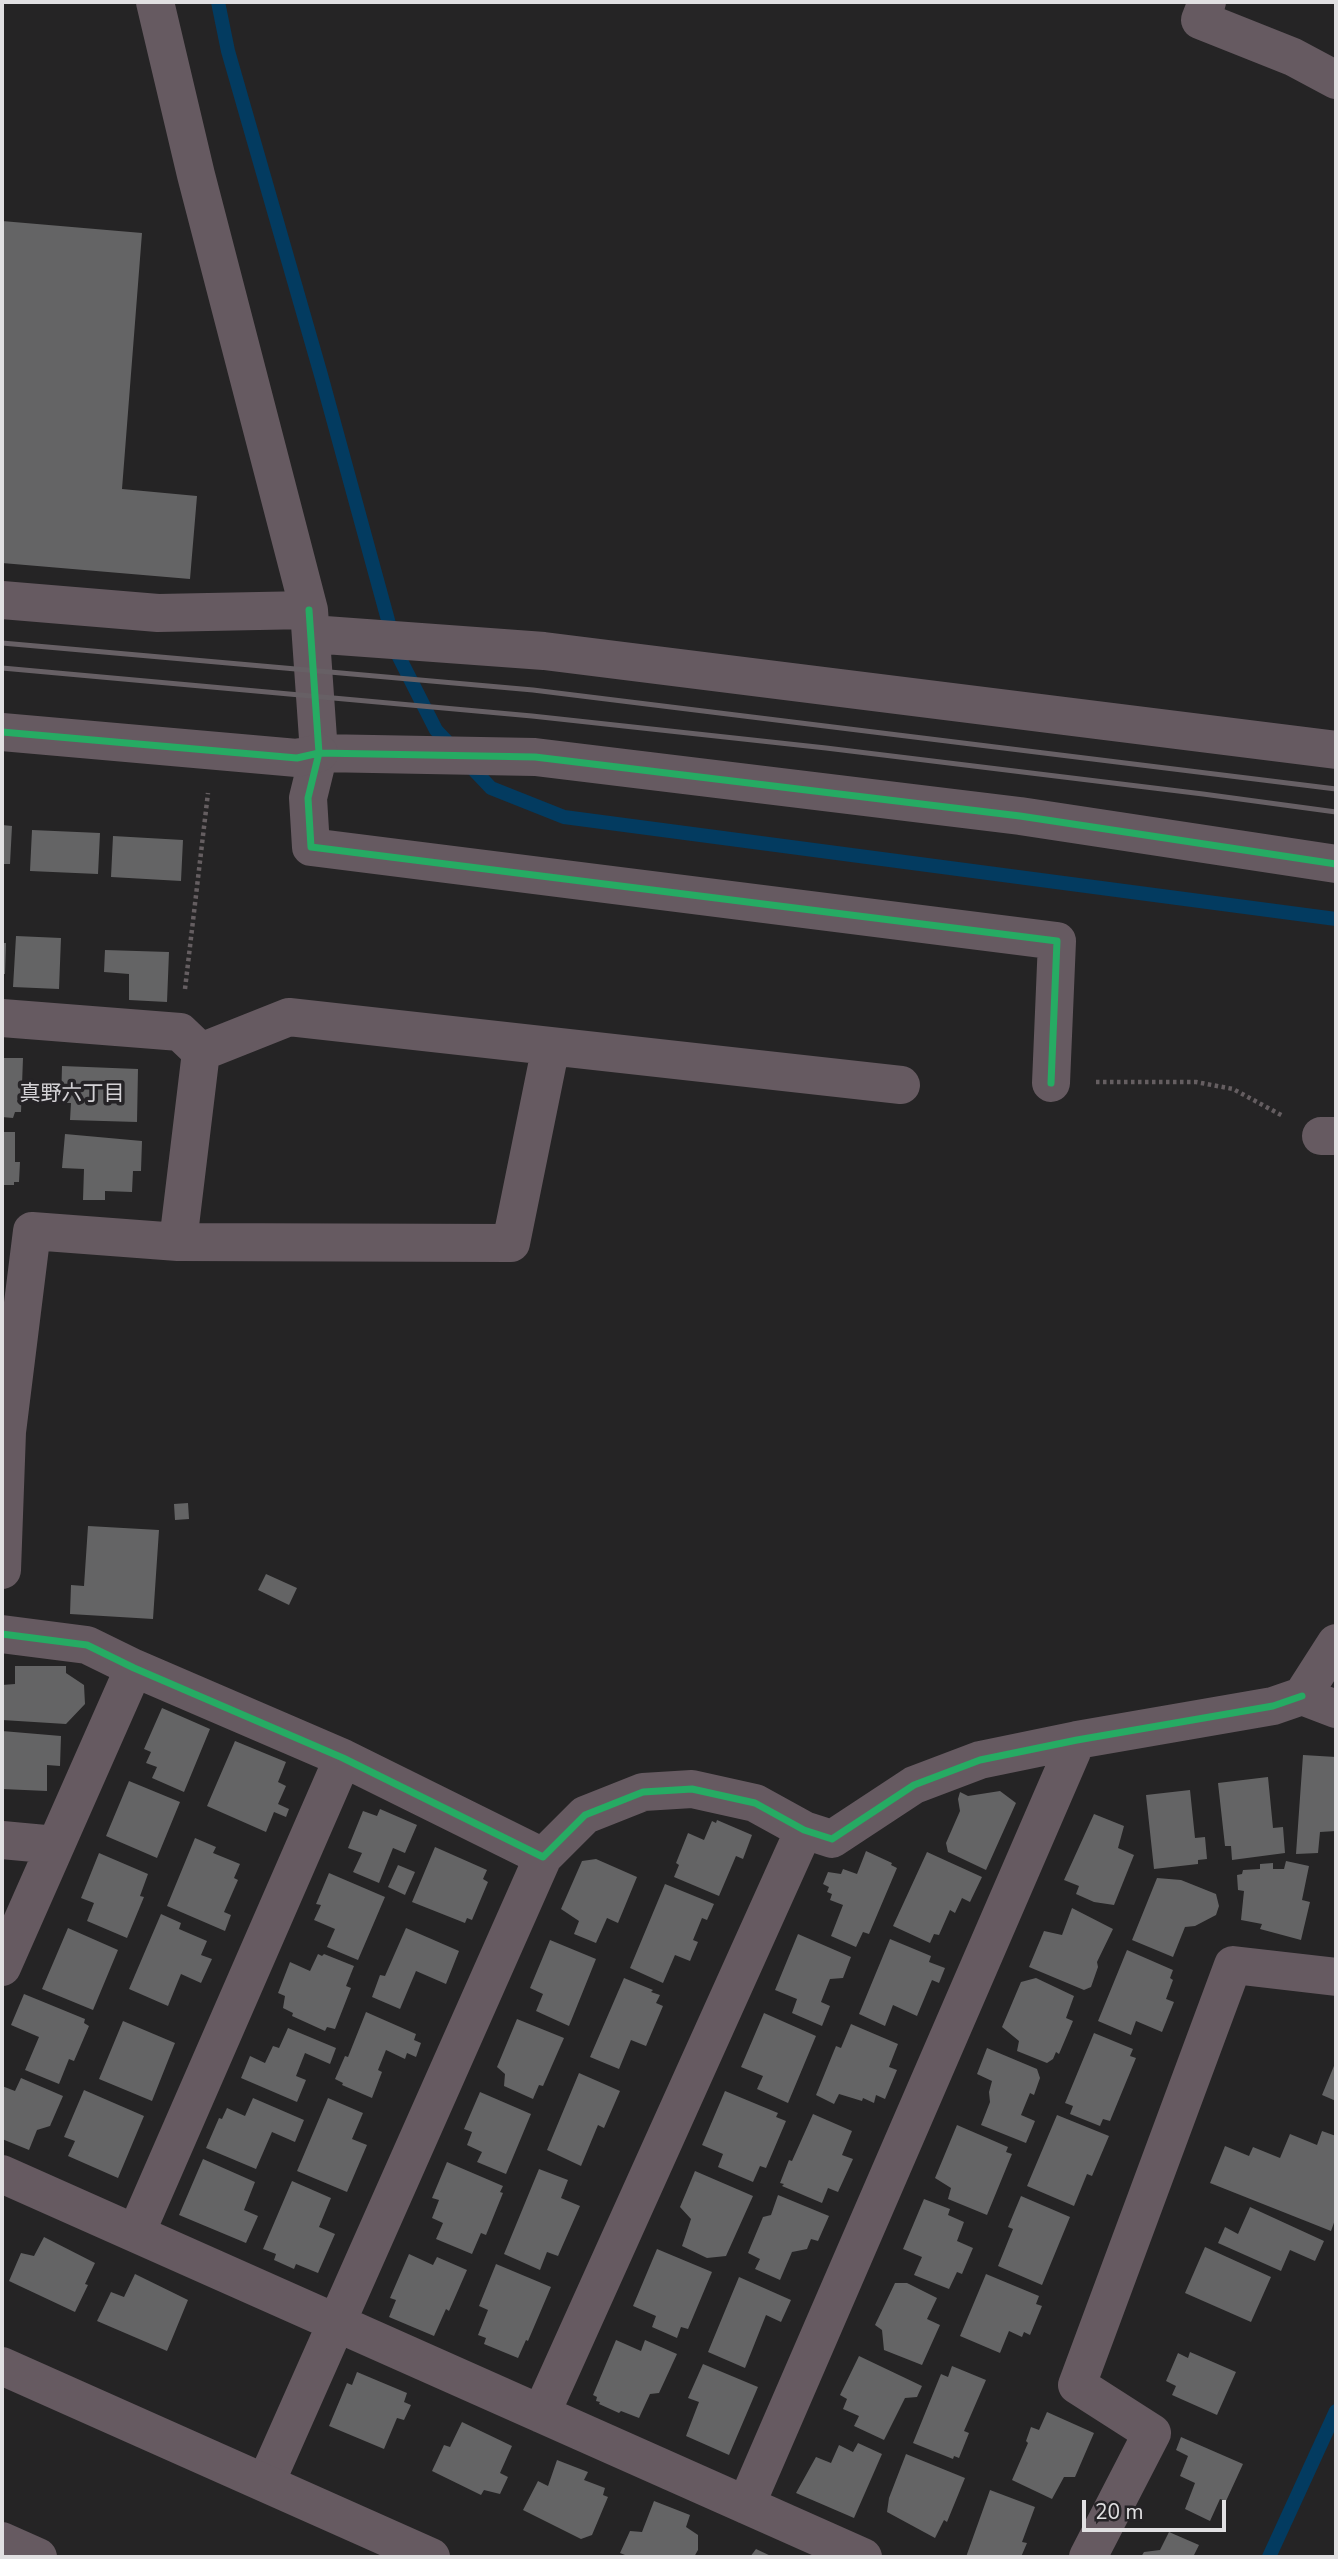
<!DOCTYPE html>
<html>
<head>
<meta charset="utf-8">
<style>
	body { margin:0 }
	#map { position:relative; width:1338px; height:2559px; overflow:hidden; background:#252425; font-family:"Nunito Sans",sans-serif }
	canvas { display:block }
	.frame { position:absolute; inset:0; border:4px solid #e1e0e2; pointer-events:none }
	.scale { position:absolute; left:1082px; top:2500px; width:144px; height:32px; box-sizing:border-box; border:4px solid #e1e0e2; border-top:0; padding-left:9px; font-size:21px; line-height:24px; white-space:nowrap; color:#e1e0e2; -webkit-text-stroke:5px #252326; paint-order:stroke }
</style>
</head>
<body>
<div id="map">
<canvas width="1338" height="2559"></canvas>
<div class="frame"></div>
<div class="scale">20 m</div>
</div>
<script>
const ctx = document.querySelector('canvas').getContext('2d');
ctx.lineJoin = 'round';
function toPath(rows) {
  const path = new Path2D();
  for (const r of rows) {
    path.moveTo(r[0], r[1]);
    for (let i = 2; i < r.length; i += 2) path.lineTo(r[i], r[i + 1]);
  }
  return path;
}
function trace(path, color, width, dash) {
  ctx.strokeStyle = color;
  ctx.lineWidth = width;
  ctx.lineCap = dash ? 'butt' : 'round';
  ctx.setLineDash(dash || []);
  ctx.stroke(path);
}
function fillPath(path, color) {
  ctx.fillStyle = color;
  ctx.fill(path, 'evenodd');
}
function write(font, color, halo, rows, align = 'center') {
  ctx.font = font + ' "Nunito Sans","Noto Sans JP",sans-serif';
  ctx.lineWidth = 7;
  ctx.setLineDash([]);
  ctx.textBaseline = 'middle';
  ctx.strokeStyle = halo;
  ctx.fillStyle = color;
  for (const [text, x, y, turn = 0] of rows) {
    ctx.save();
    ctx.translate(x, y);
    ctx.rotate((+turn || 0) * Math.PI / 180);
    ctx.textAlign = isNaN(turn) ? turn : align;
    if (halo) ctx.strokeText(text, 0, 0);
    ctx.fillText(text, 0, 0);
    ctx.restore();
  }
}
const stream = toPath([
	[218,2,228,51,321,375,397,653,436,730,491,788,564,817,1336,919],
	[1269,2557,1336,2411]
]);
const building = toPath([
	[2,221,142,233,122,489,197,496,190,579,2,563],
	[2,825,12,826,10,864,2,864],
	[32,830,100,833,98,874,30,871],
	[113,836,183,840,181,881,111,877],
	[16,936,61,938,59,989,13,987],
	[2,943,6,943,5,974,2,974],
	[105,950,169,952,167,1002,129,1000,129,974,104,972],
	[2,1058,23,1058,21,1112,15,1112,13,1118,2,1117],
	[62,1066,138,1069,137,1122,70,1120,71,1103,61,1103],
	[2,1132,15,1132,15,1162,20,1162,19,1182,14,1182,14,1185,2,1185],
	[65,1134,142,1141,141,1171,133,1171,132,1192,105,1191,105,1200,83,1200,84,1169,62,1168],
	[188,1503,189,1519,175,1520,174,1504],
	[88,1526,159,1530,153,1619,70,1614,71,1585,84,1586],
	[266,1574,297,1588,289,1605,258,1590],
	[15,1666,66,1666,66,1673,84,1685,85,1704,66,1724,2,1720,2,1685,15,1684],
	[162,1708,210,1729,184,1792,152,1778,157,1767,146,1763,151,1752,144,1749],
	[2,1731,61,1736,60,1766,47,1765,47,1791,2,1789],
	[235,1741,286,1762,278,1782,286,1786,278,1804,289,1809,286,1817,274,1812,266,1832,207,1806],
	[1303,1755,1336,1757,1336,1831,1320,1832,1318,1853,1296,1854],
	[1268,1777,1273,1828,1283,1827,1285,1853,1232,1860,1231,1846,1225,1846,1218,1783],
	[129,1781,180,1802,157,1858,106,1836],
	[1190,1790,1195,1838,1205,1837,1207,1859,1198,1860,1198,1864,1154,1869,1146,1795],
	[1000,1791,1016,1803,986,1870,948,1852,946,1843,960,1811,958,1799,960,1792,968,1796],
	[380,1809,417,1825,405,1853,393,1848,379,1883,353,1872,362,1853,348,1848,363,1811,377,1816],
	[1094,1814,1124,1826,1118,1848,1134,1855,1114,1905,1094,1902,1076,1894,1079,1886,1064,1880],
	[717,1820,752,1835,743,1859,736,1856,719,1896,674,1877,679,1865,676,1863,688,1833,704,1840,712,1821,716,1823],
	[195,1838,216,1847,213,1853,240,1864,234,1878,238,1880,224,1912,231,1915,225,1931,167,1906],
	[435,1847,487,1870,483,1879,488,1882,472,1920,467,1918,465,1923,412,1902],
	[866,1851,892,1863,891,1865,897,1868,869,1934,863,1932,856,1947,831,1936,843,1905,830,1900,832,1894,827,1892,829,1887,823,1884,828,1872,841,1874,843,1869,857,1874],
	[927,1852,982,1877,970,1902,962,1898,955,1913,950,1910,939,1935,934,1934,930,1943,893,1926],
	[99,1853,148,1874,140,1896,144,1897,127,1938,87,1921,94,1903,81,1898],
	[596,1859,637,1877,618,1923,607,1918,596,1943,574,1934,579,1921,561,1909,582,1861],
	[1286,1861,1309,1866,1302,1900,1310,1902,1301,1940,1260,1929,1262,1924,1241,1920,1244,1891,1238,1890,1237,1875,1242,1874,1243,1870,1260,1869,1260,1864,1273,1863,1273,1869,1284,1869],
	[398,1865,415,1872,405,1895,388,1887],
	[329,1873,385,1897,358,1960,327,1947,335,1929,314,1920,321,1905,316,1904],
	[1157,1878,1181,1880,1216,1894,1219,1906,1216,1915,1195,1926,1185,1927,1173,1957,1132,1940],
	[665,1884,714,1904,707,1920,702,1918,693,1940,698,1942,690,1961,675,1955,663,1983,630,1968],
	[1072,1908,1113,1929,1097,1962,1098,1967,1091,1987,1084,1990,1029,1967,1044,1931,1062,1935],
	[161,1914,181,1923,179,1929,207,1941,201,1955,212,1959,201,1983,181,1974,168,2006,129,1989],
	[68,1928,118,1950,93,2010,42,1989],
	[406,1928,459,1951,446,1984,416,1971,400,2009,372,1997,380,1975,385,1976],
	[798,1934,851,1957,843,1978,830,1979,821,2002,830,2006,822,2026,792,2013,797,1999,775,1990],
	[890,1939,931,1956,929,1962,945,1968,939,1983,932,1980,917,2016,893,2005,885,2026,859,2014],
	[550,1940,596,1959,569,2026,536,2011,543,1994,530,1988],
	[1127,1950,1173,1970,1170,1978,1173,1980,1166,1999,1174,2002,1162,2032,1136,2021,1131,2035,1098,2021],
	[318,1954,322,1956,324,1954,354,1966,346,1986,351,1988,335,2029,327,2027,325,2031,292,2016,293,2013,283,2008,285,1996,278,1993,290,1962,310,1971],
	[624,1978,653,1990,651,1992,660,1995,656,2003,663,2006,646,2046,631,2040,619,2069,590,2057],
	[1036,1978,1074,1996,1066,2018,1073,2021,1059,2054,1056,2052,1053,2059,1047,2063,1017,2051,1019,2041,1002,2027,1021,1982],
	[24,1994,85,2019,84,2023,89,2026,74,2061,69,2059,59,2084,25,2070,39,2037,11,2025],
	[366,2012,416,2034,414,2040,421,2043,416,2057,407,2053,405,2059,386,2050,378,2070,382,2072,372,2098,342,2085,343,2083,335,2079,345,2056,348,2057],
	[764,2013,816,2036,788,2103,757,2089,763,2076,741,2067],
	[517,2019,564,2038,543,2086,539,2085,533,2099,504,2086,505,2074,497,2067],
	[123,2021,175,2043,152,2101,99,2079],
	[851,2024,898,2044,889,2067,897,2070,885,2099,876,2095,874,2103,863,2098,862,2101,839,2094,834,2104,816,2095,836,2046,841,2048],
	[288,2028,336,2048,330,2064,305,2053,296,2076,306,2080,297,2102,241,2078,250,2056,265,2063,273,2046,279,2048],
	[1094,2033,1133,2049,1130,2056,1136,2058,1110,2121,1103,2119,1100,2126,1070,2114,1073,2106,1065,2103],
	[987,2048,1037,2069,1040,2078,1034,2095,1030,2093,1021,2115,1035,2121,1026,2143,981,2125,990,2102,989,2092,992,2081,977,2074],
	[1336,2061,1336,2101,1322,2095],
	[579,2073,620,2091,604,2128,598,2125,581,2166,547,2150],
	[21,2078,63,2096,50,2126,37,2130,29,2150,2,2139,2,2086,15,2091],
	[84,2090,144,2116,118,2178,68,2156,75,2141,64,2137],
	[725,2091,778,2113,776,2117,786,2121,766,2168,760,2166,753,2182,718,2167,723,2154,702,2145],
	[480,2092,531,2114,506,2174,477,2162,482,2152,467,2145,472,2132,464,2129],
	[253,2098,304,2120,295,2142,272,2132,256,2169,206,2148,219,2118,222,2119,227,2108,245,2116],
	[328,2098,363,2113,352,2139,367,2145,347,2192,297,2171],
	[813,2114,852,2131,842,2155,853,2159,838,2192,828,2188,822,2203,782,2186,784,2184,780,2183,789,2160,792,2161],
	[1057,2115,1109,2136,1092,2176,1087,2174,1074,2206,1027,2186],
	[957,2125,1008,2147,1006,2152,1012,2154,987,2215,948,2199,951,2188,935,2178],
	[1322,2131,1336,2136,1336,2217,1331,2231,1210,2183,1225,2146,1249,2156,1253,2147,1280,2158,1290,2134,1317,2145],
	[203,2159,255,2182,244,2210,258,2216,246,2243,179,2215],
	[447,2162,503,2186,500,2192,503,2193,486,2235,481,2233,472,2254,436,2239,443,2223,432,2218,439,2200,432,2198],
	[539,2169,568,2180,561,2198,580,2206,558,2256,547,2252,540,2270,504,2254],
	[695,2171,753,2196,726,2256,707,2258,682,2246,691,2219,680,2207],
	[292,2181,331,2198,319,2227,335,2234,318,2273,296,2264,294,2269,274,2260,276,2254,263,2249],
	[778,2195,829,2216,818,2241,811,2239,807,2249,792,2252,780,2280,755,2269,760,2259,748,2253,763,2217,771,2215],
	[1021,2196,1070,2217,1042,2285,998,2266,1013,2229,1008,2227],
	[924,2199,950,2209,948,2215,964,2222,957,2241,973,2248,962,2274,957,2272,949,2289,914,2275,922,2257,903,2249],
	[1250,2207,1324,2241,1315,2261,1290,2250,1281,2271,1218,2243,1225,2227,1238,2234],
	[44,2237,95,2263,85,2284,88,2285,75,2312,9,2281,21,2253,34,2256],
	[1205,2247,1271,2277,1251,2322,1185,2293],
	[657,2249,712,2272,688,2329,681,2327,677,2338,652,2327,656,2316,633,2306],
	[409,2254,433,2265,437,2257,467,2270,449,2311,446,2309,434,2336,389,2317,396,2300,390,2298],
	[496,2264,551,2287,528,2341,526,2340,518,2358,484,2344,486,2338,478,2335,488,2310,479,2306],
	[135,2274,188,2300,167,2351,97,2321,111,2292,124,2297],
	[986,2274,1039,2296,1036,2304,1042,2306,1030,2335,1024,2332,1022,2337,1009,2331,1000,2353,960,2336],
	[739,2277,791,2300,781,2322,766,2315,745,2368,708,2352],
	[895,2283,907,2283,937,2298,927,2319,940,2325,922,2365,884,2350,882,2330,875,2325],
	[616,2340,641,2351,645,2340,677,2354,659,2393,650,2394,639,2418,621,2411,619,2413,599,2404,600,2402,596,2401,597,2397,593,2395],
	[1190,2352,1236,2372,1217,2415,1172,2395,1176,2386,1166,2381,1178,2353,1188,2358],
	[859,2356,922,2386,917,2397,905,2398,884,2440,854,2426,859,2416,843,2409,847,2399,840,2395],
	[703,2364,758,2387,729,2455,686,2436,699,2402,688,2398],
	[952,2366,986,2380,964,2431,969,2433,959,2458,954,2456,953,2459,913,2443,941,2374,948,2377],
	[357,2372,407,2393,404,2402,411,2405,404,2420,397,2418,384,2449,329,2426,347,2383,352,2385],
	[1047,2412,1094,2433,1075,2477,1064,2477,1052,2499,1012,2480,1028,2443,1026,2441,1031,2427,1039,2430],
	[462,2422,512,2446,500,2473,508,2477,500,2494,484,2490,481,2495,432,2471,444,2445,450,2447],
	[1181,2437,1243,2464,1226,2501,1220,2499,1210,2521,1185,2509,1195,2483,1180,2476,1188,2456,1176,2450],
	[858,2443,882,2454,854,2518,796,2493,816,2457,831,2463,839,2445,853,2452],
	[906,2454,965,2478,947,2522,944,2520,935,2538,887,2512,889,2498],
	[557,2460,588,2472,584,2480,605,2488,603,2495,608,2497,592,2535,581,2539,523,2510,538,2481,548,2486],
	[990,2490,1035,2507,1022,2542,1027,2543,1021,2557,966,2557],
	[654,2501,690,2515,686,2527,698,2535,698,2550,694,2557,630,2557,620,2553,630,2531,642,2532],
	[1169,2532,1199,2545,1193,2557,1141,2557,1144,2552,1160,2550],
	[756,2549,773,2557,750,2557]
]);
const path = toPath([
	[185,989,208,793],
	[1096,1082,1196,1082,1233,1089,1283,1116]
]);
const minor = toPath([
	[1207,2,1200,20,1293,57,1336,80],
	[2,600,158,613,309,610,196,175,155,2],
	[309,610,319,753,308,798,311,847,1057,941,1051,1083],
	[311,634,544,651,1336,750],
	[319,753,535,757,1020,816,1336,864],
	[2,1018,180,1032,201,1052,178,1242,32,1231,7,1432,2,1570],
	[201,1052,289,1017,901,1085],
	[1321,1136,1336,1136],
	[178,1242,511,1243,551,1046],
	[2,1634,87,1645,134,1668,343,1758,543,1857,585,1815,643,1792,692,1789,755,1803,804,1830,832,1839,914,1785,980,1760,1077,1740,1273,1706,1302,1696],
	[1336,1643,1302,1696,1336,1709],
	[2,1840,56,1845],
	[2,1967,134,1668],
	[2,2174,863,2557],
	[136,2233,343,1758],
	[541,2414,804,1830],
	[266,2482,543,1857],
	[746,2505,1077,1740],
	[2,2541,38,2557],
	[1088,2557,1152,2433,1077,2385,1233,1965,1336,1977]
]);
const tertiary = toPath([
	[2,732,297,758,319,753],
	[2,2366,431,2557]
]);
const rail = toPath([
	[2,643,533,690,1336,789],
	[2,668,532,716,826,748,1203,794,1336,812]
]);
const cycleway = toPath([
	[309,610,319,753,308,798,311,847,1057,941,1051,1083],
	[2,732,297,758,319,753,535,757,1020,816,1336,864],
	[2,1634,87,1645,134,1668,343,1758,543,1857,585,1815,643,1792,692,1789,755,1803,804,1830,832,1839,914,1785,980,1760,1077,1740,1273,1706,1302,1696]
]);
const neighbourhoodNames = [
	["真野六丁目",72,1095]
];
trace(stream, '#033b60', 14);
fillPath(building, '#646465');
trace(path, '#655e61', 4.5, [3.5, 3.5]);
trace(minor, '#665a61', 38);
trace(tertiary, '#665a61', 38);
trace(rail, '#676065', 5);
trace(cycleway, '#26ab63', 7);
write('21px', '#d4d2d6', '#252326', neighbourhoodNames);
</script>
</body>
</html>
